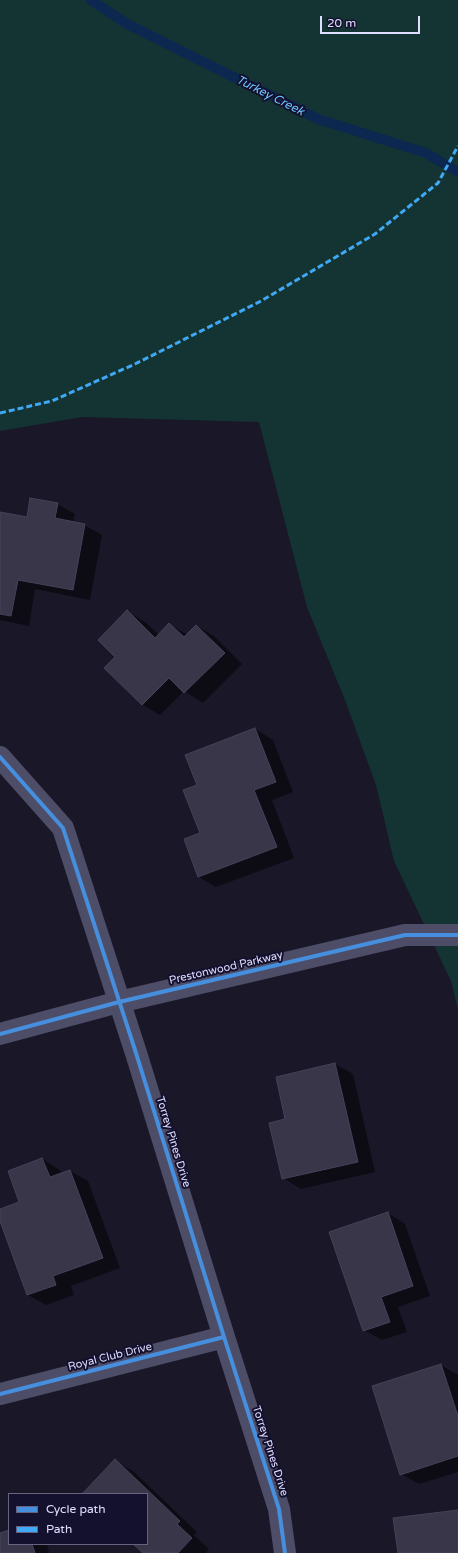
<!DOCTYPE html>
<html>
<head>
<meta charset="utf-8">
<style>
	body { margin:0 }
	#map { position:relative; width:458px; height:1553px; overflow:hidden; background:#191728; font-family:"Varela Round",sans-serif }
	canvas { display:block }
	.legend { position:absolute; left:8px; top:1493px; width:140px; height:52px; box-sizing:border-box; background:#14112e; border:1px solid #666382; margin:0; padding:5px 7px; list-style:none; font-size:12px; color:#e0deff }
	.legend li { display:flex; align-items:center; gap:8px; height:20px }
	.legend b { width:20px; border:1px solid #666382 }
	.scale { position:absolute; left:320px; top:16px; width:100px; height:18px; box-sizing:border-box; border:2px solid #e0deff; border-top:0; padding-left:5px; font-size:12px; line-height:14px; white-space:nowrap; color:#e0deff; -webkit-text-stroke:3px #14112e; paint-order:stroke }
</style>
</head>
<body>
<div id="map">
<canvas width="458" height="1553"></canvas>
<ul class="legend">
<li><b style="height:5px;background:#468fdf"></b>Cycle path</li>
<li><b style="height:5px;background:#3fa9f5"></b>Path</li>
</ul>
<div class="scale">20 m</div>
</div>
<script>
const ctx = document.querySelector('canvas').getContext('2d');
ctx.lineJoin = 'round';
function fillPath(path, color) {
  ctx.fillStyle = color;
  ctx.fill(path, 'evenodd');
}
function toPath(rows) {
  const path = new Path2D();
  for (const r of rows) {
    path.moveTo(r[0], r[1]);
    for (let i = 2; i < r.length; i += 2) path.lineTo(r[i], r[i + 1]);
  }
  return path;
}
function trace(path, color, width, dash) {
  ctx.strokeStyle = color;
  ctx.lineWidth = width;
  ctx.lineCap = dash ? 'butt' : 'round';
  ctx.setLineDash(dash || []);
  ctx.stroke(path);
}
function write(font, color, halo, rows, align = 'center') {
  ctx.font = font + ' "Varela Round",sans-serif';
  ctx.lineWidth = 4;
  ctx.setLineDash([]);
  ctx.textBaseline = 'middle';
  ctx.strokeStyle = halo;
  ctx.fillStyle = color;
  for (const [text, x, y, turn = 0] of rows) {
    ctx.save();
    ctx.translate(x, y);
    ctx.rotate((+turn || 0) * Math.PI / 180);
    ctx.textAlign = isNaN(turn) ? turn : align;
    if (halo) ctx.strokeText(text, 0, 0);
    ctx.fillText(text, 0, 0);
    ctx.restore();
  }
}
const green = toPath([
	[0,0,458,0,458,1010,451,981,394,861,376,785,345,700,307,607,259,422,82,417,0,431]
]);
const shadow = toPath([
	[57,504,75,514,73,523,84,525,102,535,90,600,35,589,29,626,0,620,0,513,28,518],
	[128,612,145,622,159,635,169,624,188,635,197,626,214,636,242,664,203,703,184,691,160,715,143,705,105,668,117,657],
	[255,729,273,740,293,792,272,800,294,858,216,887,199,877,201,834,198,786],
	[335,1064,353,1074,375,1172,301,1189,283,1178,286,1120],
	[42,1159,60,1170,62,1174,70,1171,88,1181,120,1268,71,1286,74,1295,46,1305,28,1295,0,1219,0,1210,20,1203],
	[388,1213,405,1224,430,1296,398,1307,407,1332,382,1340,364,1330],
	[441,1365,458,1375,458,1472,419,1484,401,1474],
	[115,1461,133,1471,197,1532,194,1535,209,1549,206,1553,144,1553,135,1544,147,1544,147,1494,84,1494],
	[9,1531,9,1544,47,1544,49,1553,0,1553,0,1534]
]);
const stream = toPath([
	[91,0,127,24,318,119,426,153,458,172]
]);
const building = toPath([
	[30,498,58,503,55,518,85,524,73,590,18,580,11,616,0,614,0,512,27,517,30,498],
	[127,610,155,638,169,623,184,637,196,625,225,653,184,693,169,678,142,705,104,668,115,657,98,640,127,610],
	[255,728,276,782,254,790,277,847,198,877,184,839,200,833,183,790,197,785,185,755,255,728],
	[335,1063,358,1162,282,1179,269,1123,285,1119,276,1077,335,1063],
	[42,1158,50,1177,70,1170,103,1258,53,1276,56,1285,27,1295,0,1221,0,1209,19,1202,8,1171,42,1158],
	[388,1212,413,1286,381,1297,390,1322,363,1331,329,1232,388,1212],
	[441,1364,458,1416,458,1456,400,1475,372,1386,441,1364],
	[115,1459,180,1521,177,1524,192,1538,178,1553,143,1553,133,1544,147,1544,147,1494,82,1494,115,1459],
	[458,1510,458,1553,398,1553,393,1518,458,1510],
	[9,1530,9,1544,32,1544,35,1553,0,1553,0,1533,9,1530]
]);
const minor = toPath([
	[0,757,63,828,136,1053,224,1337,279,1509,285,1553],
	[0,1034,119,1002,405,935,458,935],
	[0,1394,224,1337]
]);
const quiet = toPath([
	[0,413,52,401,135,364,261,301,375,234,438,183,458,146]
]);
const cycleway = toPath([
	[0,757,63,828,136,1053,224,1337,279,1509,285,1553],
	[0,1034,119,1002,405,935,458,935],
	[0,1394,224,1337]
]);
const streetNames = [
	["Prestonwood Parkway",226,968,-13],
	["Torrey Pines Drive",173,1142,73],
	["Royal Club Drive",110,1357,-14],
	["Torrey Pines Drive",270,1451,72]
];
const waterNames = [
	["Turkey Creek",270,96,27]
];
fillPath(green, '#143433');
fillPath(shadow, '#0007');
trace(stream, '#0c2750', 10);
fillPath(building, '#393649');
trace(building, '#45425a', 1);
trace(minor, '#4d4d68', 22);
trace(quiet, '#3fa9f5', 3, [6, 3]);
trace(cycleway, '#468fdf', 4);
write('11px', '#e0deff', '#14112e', streetNames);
write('italic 12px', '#6cc3ff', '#14112e', waterNames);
</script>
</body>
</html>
